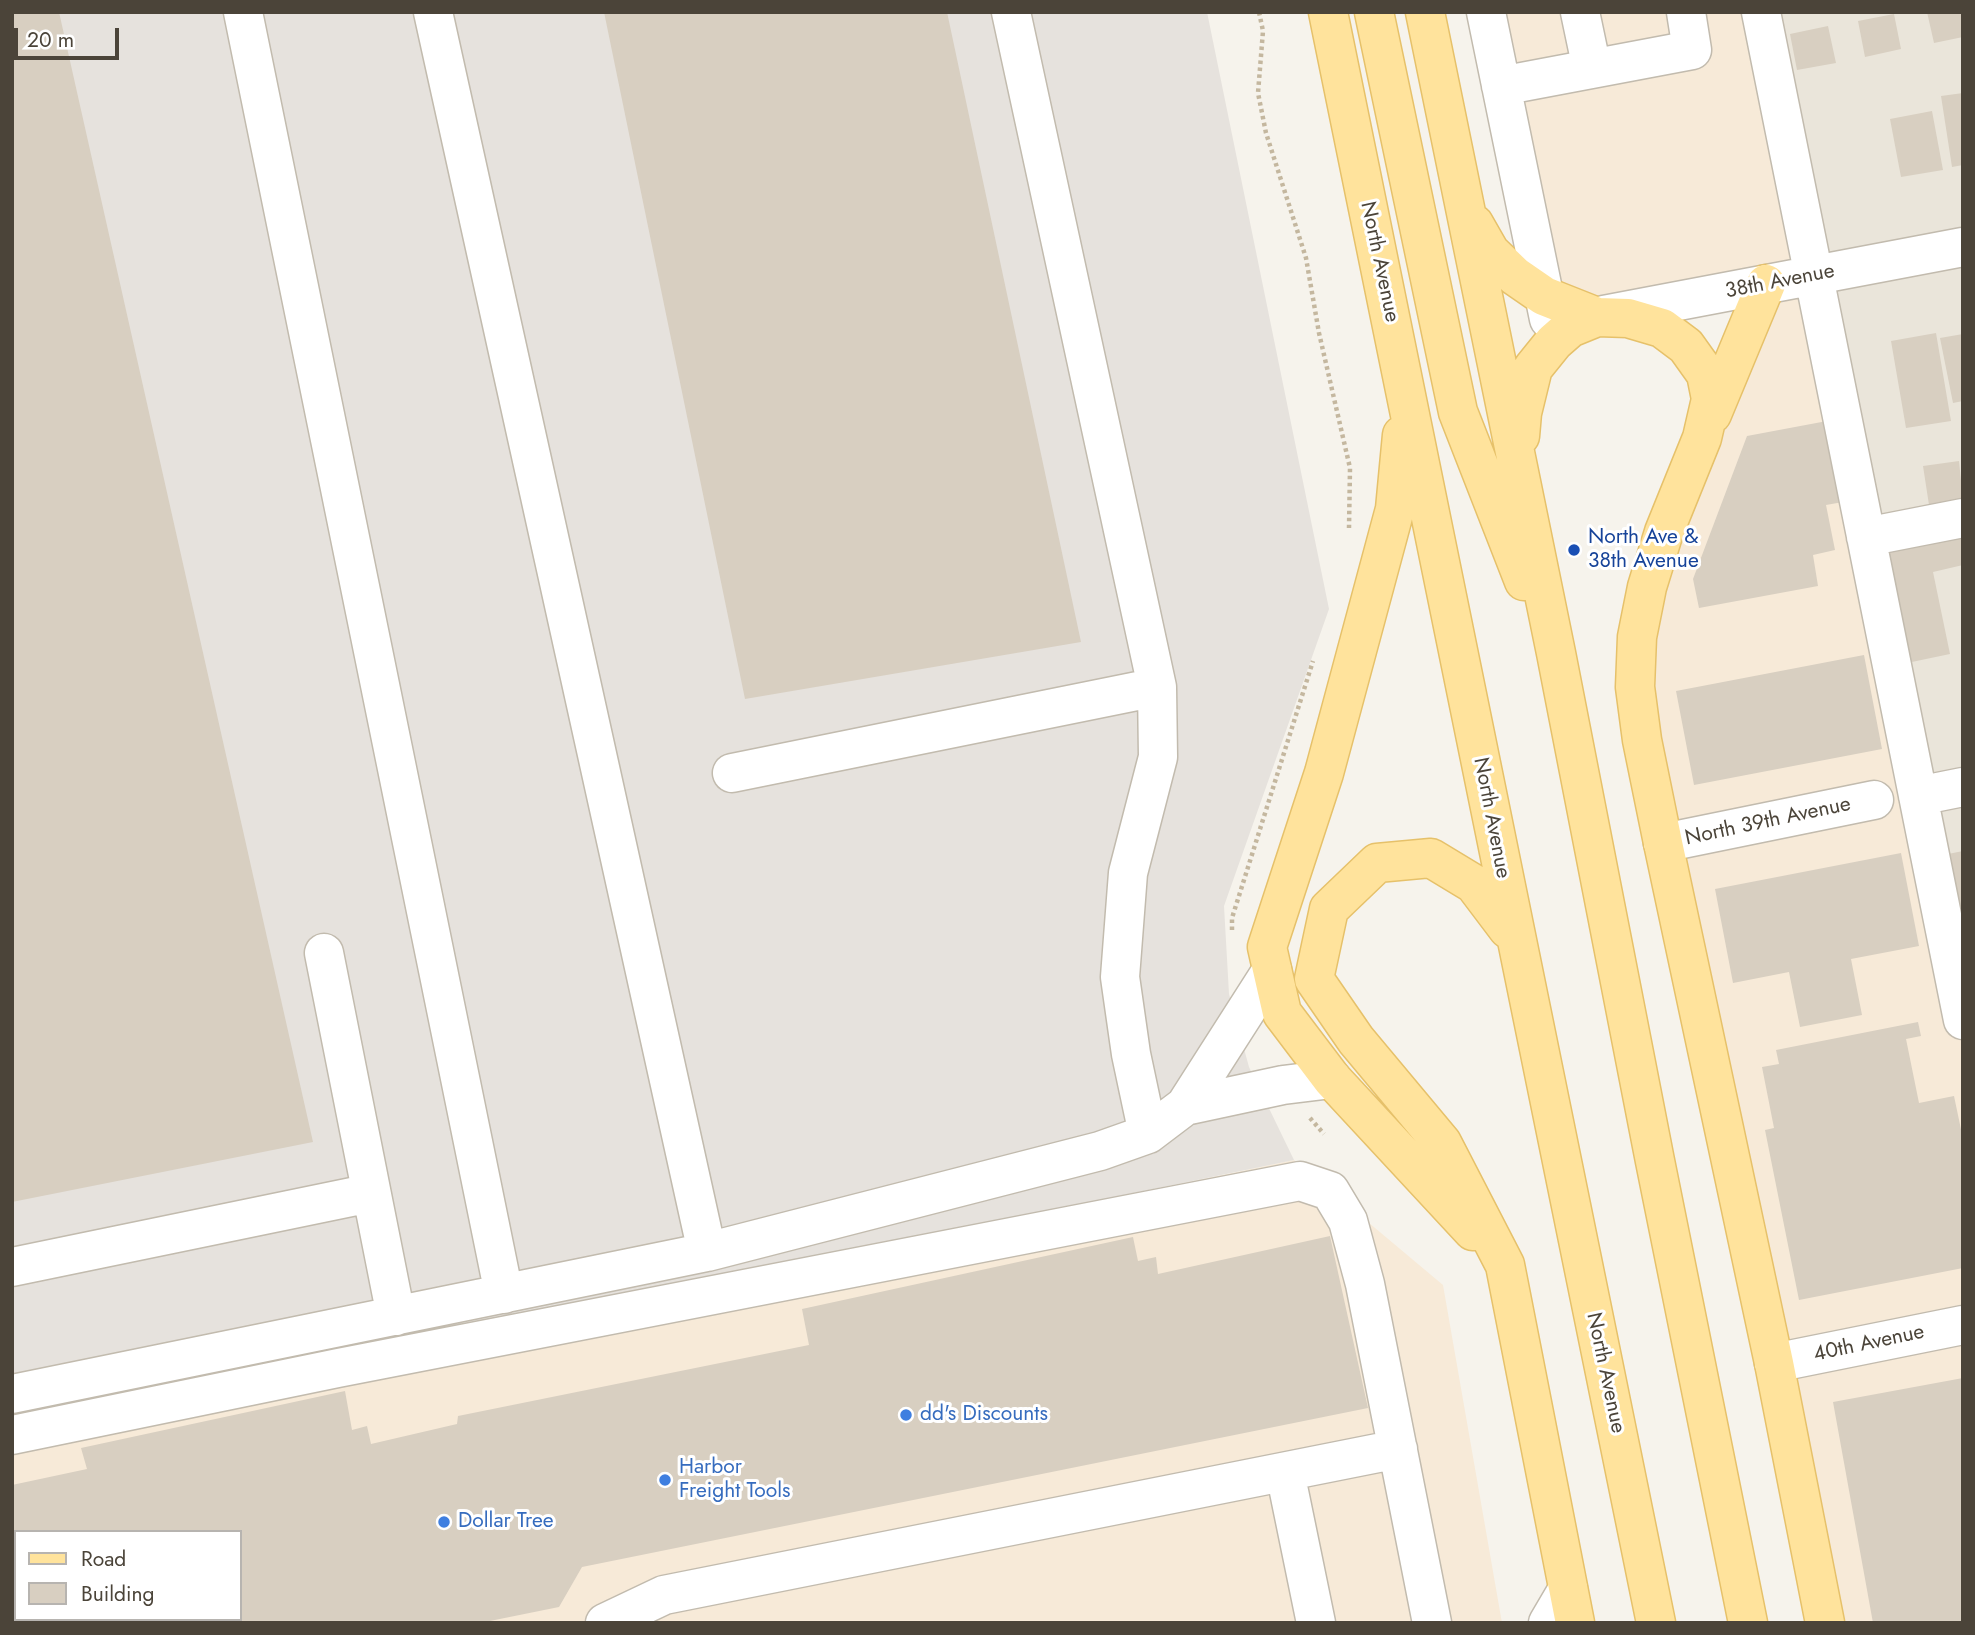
<!DOCTYPE html>
<html>
<head>
<meta charset="utf-8">
<style>
	body { margin:0 }
	#map { position:relative; width:1975px; height:1635px; overflow:hidden; background:#f6f3ec; font-family:Jost,sans-serif }
	canvas { display:block }
	.frame { position:absolute; inset:0; border:14px solid #4b4439; pointer-events:none }
	.legend { position:absolute; left:14px; top:1530px; width:228px; height:91px; box-sizing:border-box; background:#fff; border:2px solid #b7b4b0; margin:0; padding:9px 12px; list-style:none; font-size:21px; color:#4b4439 }
	.legend li { display:flex; align-items:center; gap:14px; height:35px }
	.legend b { width:35px; border:2px solid #b7b4b0 }
	.scale { position:absolute; left:14px; top:28px; width:105px; height:32px; box-sizing:border-box; border:4px solid #4b4439; border-top:0; padding-left:9px; font-size:21px; line-height:24px; white-space:nowrap; color:#4b4439; -webkit-text-stroke:5px #fff; paint-order:stroke }
</style>
</head>
<body>
<div id="map">
<canvas width="1975" height="1635"></canvas>
<div class="frame"></div>
<ul class="legend">
<li><b style="height:9px;background:#ffe39c"></b>Road</li>
<li><b style="height:19px;background:#d8cfc1"></b>Building</li>
</ul>
<div class="scale">20 m</div>
</div>
<script>
const ctx = document.querySelector('canvas').getContext('2d');
ctx.lineJoin = 'round';
function fillPath(path, color) {
  ctx.fillStyle = color;
  ctx.fill(path, 'evenodd');
}
function toPath(rows) {
  const path = new Path2D();
  for (const r of rows) {
    path.moveTo(r[0], r[1]);
    for (let i = 2; i < r.length; i += 2) path.lineTo(r[i], r[i + 1]);
  }
  return path;
}
function trace(path, color, width, dash) {
  ctx.strokeStyle = color;
  ctx.lineWidth = width;
  ctx.lineCap = dash ? 'butt' : 'round';
  ctx.setLineDash(dash || []);
  ctx.stroke(path);
}
function write(font, color, halo, rows, align = 'center') {
  ctx.font = font + ' Jost,sans-serif';
  ctx.lineWidth = 6;
  ctx.setLineDash([]);
  ctx.textBaseline = 'middle';
  ctx.strokeStyle = halo;
  ctx.fillStyle = color;
  for (const [text, x, y, turn = 0] of rows) {
    ctx.save();
    ctx.translate(x, y);
    ctx.rotate((+turn || 0) * Math.PI / 180);
    ctx.textAlign = isNaN(turn) ? turn : align;
    if (halo) ctx.strokeText(text, 0, 0);
    ctx.fillText(text, 0, 0);
    ctx.restore();
  }
}
const residential = toPath([
	[1761,12,1963,12,1963,1020]
]);
const commercial = toPath([
	[1486,12,1761,12,1963,1020,1963,1623,1825,1623,1637,637,1765,286,1597,317,1544,296],
	[1294,1160,1443,1285,1502,1623,12,1623,12,1428],
	[16,1532,240,1532,240,1619,16,1619]
]);
const industrial = toPath([
	[12,12,1207,12,1329,609,1224,906,1229,994,1249,1067,1294,1160,12,1424]
]);
const building = toPath([
	[12,12,59,12,313,1142,12,1202],
	[604,12,947,12,1081,642,745,699],
	[1927,12,1963,12,1963,37,1934,43],
	[1894,14,1901,49,1865,57,1858,21],
	[1828,26,1836,63,1797,70,1790,34],
	[1963,93,1963,165,1952,167,1941,96],
	[1932,111,1943,170,1901,177,1890,119],
	[1936,333,1951,421,1906,428,1891,341],
	[1963,334,1963,401,1953,403,1940,338],
	[1827,421,1843,502,1826,505,1835,550,1813,555,1818,586,1699,608,1693,579,1747,436],
	[1959,461,1963,500,1929,505,1923,466],
	[1963,537,1963,565,1933,572,1950,654,1907,663,1884,548,1929,539,1930,544],
	[1864,655,1882,749,1694,785,1676,691],
	[1963,851,1963,941,1943,855],
	[1901,853,1919,946,1851,959,1862,1015,1800,1027,1789,972,1733,983,1715,889],
	[1918,1022,1921,1036,1906,1039,1919,1103,1954,1096,1963,1139,1963,1268,1799,1300,1765,1130,1774,1128,1762,1067,1779,1064,1776,1050],
	[1330,1236,1368,1408,582,1567,559,1607,480,1623,12,1623,12,1485,87,1469,81,1448,345,1391,352,1430,367,1426,371,1444,457,1424,458,1416,809,1345,802,1309,1133,1237,1138,1261,1156,1257,1158,1274],
	[16,1532,240,1532,240,1619,16,1619],
	[1963,1378,1963,1623,1873,1623,1833,1402]
]);
const path = toPath([
	[1259,12,1263,31,1258,93,1266,133,1306,258,1319,333,1350,468,1349,528],
	[1232,930,1232,918,1313,661],
	[1310,1118,1324,1134]
]);
const minor = toPath([
	[243,12,504,1294],
	[433,12,707,1252],
	[1486,12,1549,319],
	[1580,12,1592,69],
	[1761,12,1963,1020],
	[1501,86,1692,50,1686,12],
	[1604,315,1963,247],
	[1866,537,1963,518],
	[732,773,1157,687,1011,12],
	[1918,796,1963,787],
	[1663,843,1874,800],
	[324,953,396,1316],
	[1185,1106,1272,970],
	[1148,1134,1131,1054,1120,977,1128,873,1158,757,1157,687],
	[12,1267,371,1193],
	[1774,1363,1963,1325],
	[12,1394,707,1252,1100,1151,1148,1134,1185,1106,1283,1085,1332,1079],
	[12,1435,338,1368,1300,1181,1330,1191,1348,1221,1365,1284,1432,1623],
	[1285,1472,1316,1623],
	[605,1623,664,1595,1398,1449],
	[1548,1623,1568,1589]
]);
const major = toPath([
	[1328,12,1656,1623],
	[1374,12,1458,412,1524,581],
	[1425,12,1556,653,1655,1161,1748,1623],
	[1474,224,1490,252,1515,276,1544,296,1597,317,1628,318,1662,328,1686,346,1706,374,1711,399,1702,438,1664,532,1647,587,1637,637,1635,687,1642,740,1663,843,1774,1363,1825,1623],
	[1712,414,1766,284],
	[1402,435,1395,509,1324,773,1267,947,1282,1013,1332,1079,1473,1231],
	[1520,436,1522,413,1533,368,1554,342,1570,328,1597,317],
	[1508,929,1474,884,1431,858,1377,863,1329,909,1314,979,1356,1040,1442,1143,1505,1265,1575,1623]
]);
const markers = [
	[1574,550,7,"#1a4fb4"],
	[906,1415,7,"#3f7fe0"],
	[665,1480,7,"#3f7fe0"],
	[444,1522,7,"#3f7fe0"]
];
const streetNames = [
	["North Avenue",1379,262,78],
	["38th Avenue",1780,282,-11],
	["North Avenue",1491,818,79],
	["North 39th Avenue",1768,822,-12],
	["40th Avenue",1869,1344,-12],
	["North Avenue",1605,1373,78]
];
const transitNames = [
	["North Ave &",1588,538],
	["38th Avenue",1588,562]
];
const shopNames = [
	["dd's Discounts",920,1415],
	["Harbor",679,1468],
	["Freight Tools",679,1492],
	["Dollar Tree",458,1522]
];
fillPath(residential, '#eae5da');
fillPath(commercial, '#f7ead8');
fillPath(industrial, '#e6e2dd');
fillPath(building, '#d8cfc1');
trace(minor, '#c2bbae', 41);
trace(major, '#e6c16a', 41);
trace(path, '#c4b79f', 4.5, [3.5, 3.5]);
trace(minor, '#fff', 38);
trace(major, '#ffe39c', 38);
for (const [x, y, r, color] of markers) {
  const dot = new Path2D();
  dot.arc(x, y, r, 0, 2 * Math.PI);
  ctx.fillStyle = color;
  ctx.fill(dot);
  trace(dot, '#fff', 2.5);
}
write('21px', '#4b4439', '#fff', streetNames);
write('21px', '#164399', '#fff', transitNames, 'left');
write('21px', '#366cbe', '#fff', shopNames, 'left');
</script>
</body>
</html>
